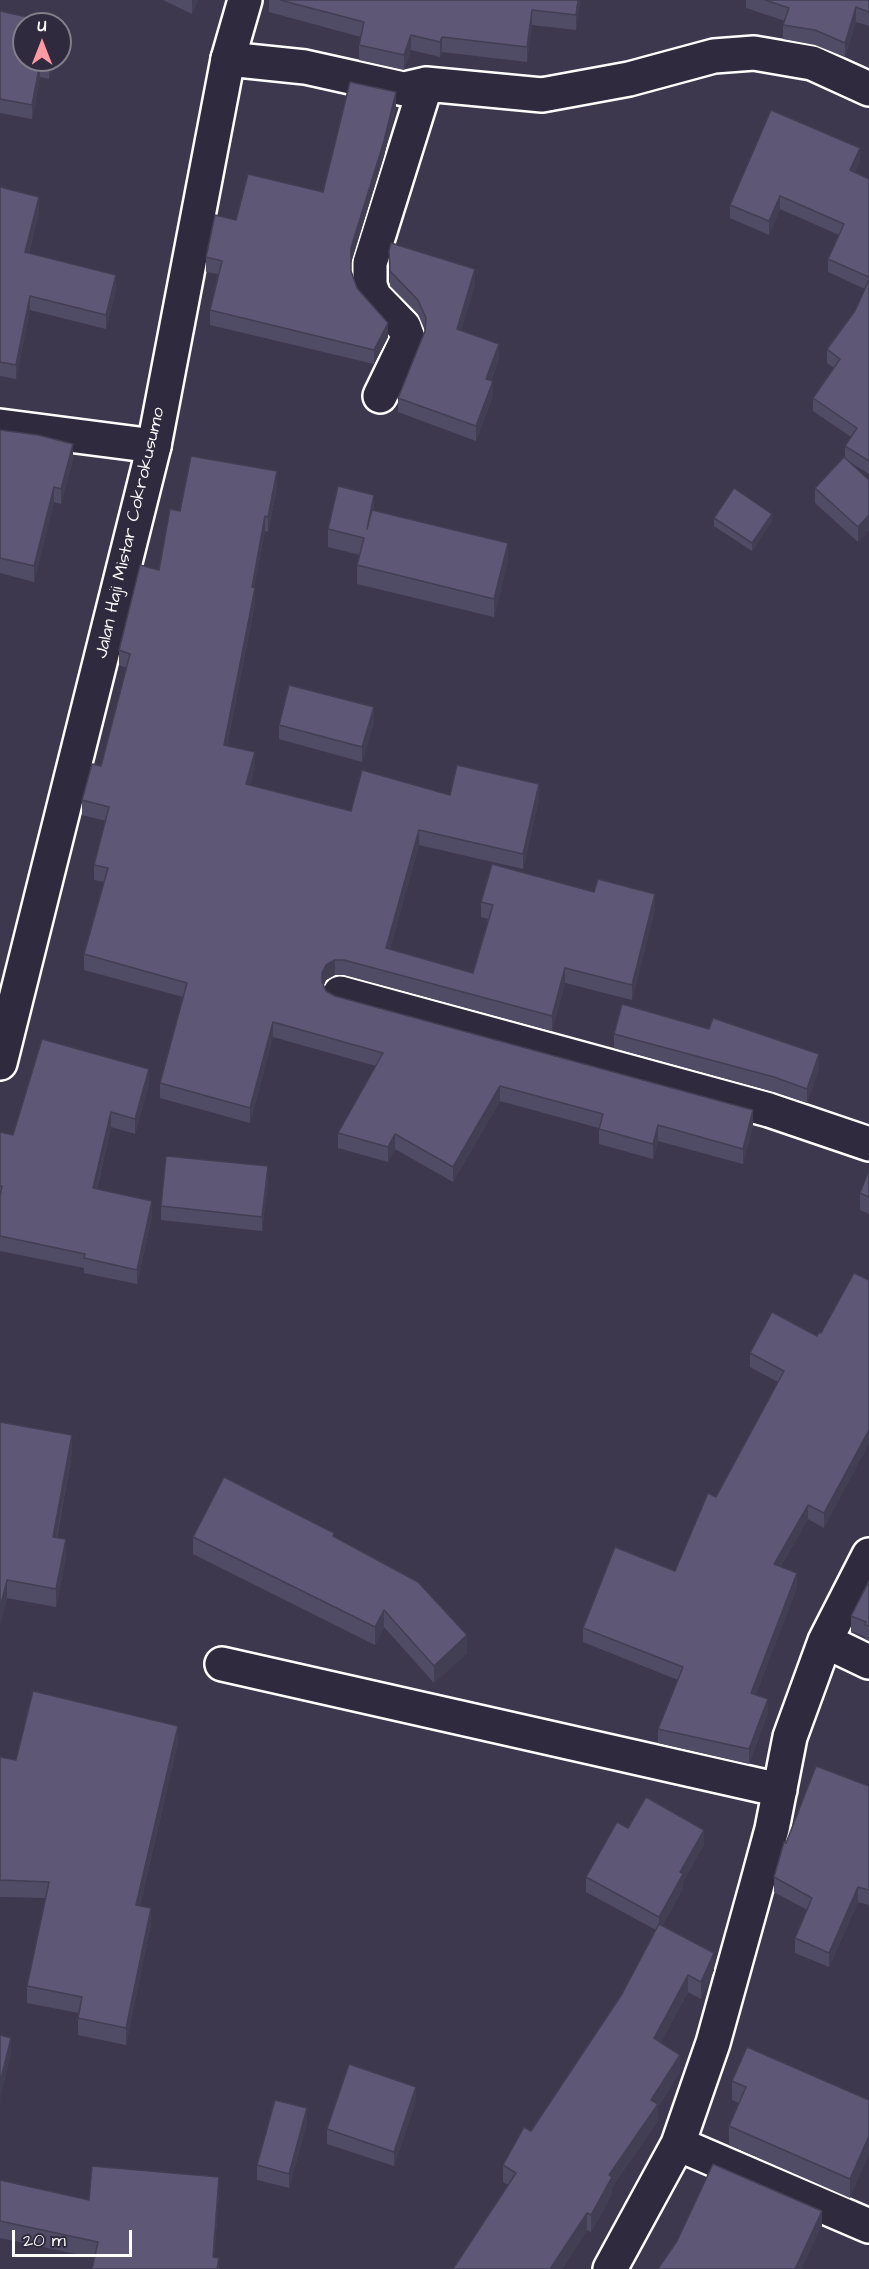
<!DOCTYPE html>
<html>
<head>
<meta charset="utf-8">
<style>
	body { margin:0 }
	#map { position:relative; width:869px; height:2269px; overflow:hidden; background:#3d384e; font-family:"Architects Daughter",sans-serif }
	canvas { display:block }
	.north { position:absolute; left:12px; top:12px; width:60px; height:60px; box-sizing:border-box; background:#2f2a3d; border:2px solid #827f8b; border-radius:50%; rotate:0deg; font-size:16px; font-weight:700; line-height:24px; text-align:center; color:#fff }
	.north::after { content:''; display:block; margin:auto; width:21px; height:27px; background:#ff9aa2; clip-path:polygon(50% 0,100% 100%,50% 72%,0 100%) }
	.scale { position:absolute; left:12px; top:2230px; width:120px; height:27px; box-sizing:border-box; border:3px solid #fff; border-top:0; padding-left:8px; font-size:18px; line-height:21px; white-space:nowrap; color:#fff; -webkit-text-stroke:4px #2f2a3d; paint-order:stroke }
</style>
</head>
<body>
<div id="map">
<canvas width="869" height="2269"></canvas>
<div class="north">U</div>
<div class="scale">20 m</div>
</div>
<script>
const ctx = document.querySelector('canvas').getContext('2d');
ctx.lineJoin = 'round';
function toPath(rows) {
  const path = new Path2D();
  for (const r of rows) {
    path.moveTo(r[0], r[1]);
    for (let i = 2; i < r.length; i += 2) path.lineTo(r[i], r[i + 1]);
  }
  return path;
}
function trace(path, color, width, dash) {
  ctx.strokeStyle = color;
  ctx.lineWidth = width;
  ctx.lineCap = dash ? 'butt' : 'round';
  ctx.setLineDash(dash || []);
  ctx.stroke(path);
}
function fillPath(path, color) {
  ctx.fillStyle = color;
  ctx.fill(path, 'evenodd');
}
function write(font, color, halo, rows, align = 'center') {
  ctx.font = font + ' "Architects Daughter",sans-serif';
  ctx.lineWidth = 5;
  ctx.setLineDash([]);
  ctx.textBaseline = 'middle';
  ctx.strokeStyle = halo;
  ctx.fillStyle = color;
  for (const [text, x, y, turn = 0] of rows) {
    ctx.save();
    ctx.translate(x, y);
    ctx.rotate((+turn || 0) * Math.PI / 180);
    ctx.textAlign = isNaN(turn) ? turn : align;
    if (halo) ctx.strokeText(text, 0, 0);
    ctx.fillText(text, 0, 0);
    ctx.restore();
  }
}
const street = toPath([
	[228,59,305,67,404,89,426,84,542,95,629,79,714,56,754,53,812,63,869,89],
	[380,396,408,338,404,327,374,296,370,285,370,263,426,84],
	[0,426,154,446],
	[340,993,769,1110,869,1144],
	[825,1641,869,1662],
	[222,1664,780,1790],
	[678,2144,869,2226],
	[610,2269,678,2144,713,2043,756,1888,772,1829,790,1737,825,1641,869,1555]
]);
const primary = toPath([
	[0,1063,154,446,228,59,245,0]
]);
const wall = toPath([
	[163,0,198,0,192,14],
	[269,0,580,0,576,30,532,25,527,62,442,52,440,57,411,50,404,70,359,60,359,45,361,37,269,12],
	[746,0,869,0,869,26,856,22,845,57,815,45,783,39,783,25,785,21,746,8],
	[0,11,53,60,49,79,40,77,32,119,0,113],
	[396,106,384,156,351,263,351,271,357,288,388,337,374,364,210,325,210,310,218,274,206,272,206,257,236,220,323,192],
	[860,161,855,172,869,179,869,474,850,462,869,480,869,530,858,542,815,503,815,488,845,458,845,446,851,437,813,411,813,398,834,368,827,363,827,349,855,311,865,289,828,272,828,259,839,235,780,209,769,235,730,218,730,205],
	[0,187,39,211,29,253,116,290,106,329,30,310,16,379,0,376],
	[389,251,475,284,461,330,499,359,491,380,493,396,476,441,398,412,398,398,425,331,418,314,390,286],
	[0,430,73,459,61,504,54,502,34,582,0,573],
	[277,487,268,532,265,531,254,588,255,603,227,746,255,767,250,785,351,811,450,795,539,799,523,869,419,845,390,949,473,973,488,919,481,917,481,902,655,909,632,1000,565,983,552,1031,344,975,335,975,326,980,324,985,326,991,335,996,753,1125,743,1164,658,1141,653,1159,599,1144,599,1128,500,1101,453,1182,395,1149,388,1162,338,1148,338,1133,376,1066,273,1037,250,1123,160,1098,160,1083,183,997,84,970,84,954,104,882,94,880,94,865,106,821,82,815,82,800,101,766,127,668,119,665,119,650,159,570,180,511],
	[374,510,508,561,494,617,357,584,357,565,360,555,328,547,328,529],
	[714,518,772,521,752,551,714,526],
	[374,722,362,762,279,739,279,725],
	[709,1029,819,1068,807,1103,774,1092,614,1048,614,1034],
	[149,1084,135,1134,111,1127,97,1189,152,1216,137,1284,84,1273,84,1268,0,1251,0,1132,13,1135],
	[869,1170,869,1214,860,1210,860,1193],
	[268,1181,262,1231,161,1220,161,1206],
	[854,1273,824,1528,808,1519,781,1566,797,1587,756,1694,768,1713,749,1764,658,1743,658,1729,678,1680,583,1642,583,1628,675,1571,778,1382,750,1367,750,1353,817,1336,821,1333],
	[0,1422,72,1453,57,1538,66,1557,56,1607,7,1598,0,1626],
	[193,1537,334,1537,467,1653,434,1683,384,1627,375,1645,193,1554],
	[869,1581,869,1641,865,1639,865,1637,851,1631,851,1616],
	[178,1743,140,1905,151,1924,126,2045,78,2035,78,2018,79,2013,27,2003,27,1986,46,1898,0,1897,0,1757,16,1760],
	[869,1786,869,1905,858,1902,829,1967,795,1953,795,1938,807,1910,774,1892,774,1877,786,1843],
	[628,1828,704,1844,683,1882,683,1888,662,1926,714,1970,701,1999,688,1992,661,2042,680,2072,658,2107,658,2121,612,2187,612,2194,591,2232,587,2230,562,2269,453,2269,508,2185,503,2182,503,2165,531,2131,622,1994,656,1930,586,1892,586,1877],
	[732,2081,869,2100,850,2198,729,2145,729,2126,739,2103,732,2100],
	[416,2101,394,2166,327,2144,327,2129],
	[307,2123,289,2188,257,2180,257,2165],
	[0,2180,89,2200,219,2193,214,2257,219,2269,95,2258,0,2238]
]);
const shadedWall = toPath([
	[192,0,198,0,192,14],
	[578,0,580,0,576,30,576,15],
	[856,7,856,22,845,57,845,43],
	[532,10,532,25,527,62,527,47],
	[411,35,411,50,404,70,404,55],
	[442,37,442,52,440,57,440,42],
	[50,60,53,60,49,79,49,65],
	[40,63,40,77,32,119,32,105],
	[396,92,396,106,384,156,351,263,351,248],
	[860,148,860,161,850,183,850,170],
	[780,196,780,209,769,235,769,221],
	[39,197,39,211,25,267,25,252],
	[475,269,475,284,457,343,457,329],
	[116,275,116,290,106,329,106,315],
	[30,296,30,310,16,379,16,365],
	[388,323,388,337,374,364,374,350],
	[499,344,499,359,486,393,486,379],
	[493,381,493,396,476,441,476,426],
	[73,444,73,459,61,504,61,489],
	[277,471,277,487,268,532,268,517],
	[54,487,54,502,34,582,34,566],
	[374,495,374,513,367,529],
	[772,514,772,521,752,551,752,543],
	[869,515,869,530,858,542,858,527],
	[265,516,265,531,252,602,252,587],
	[508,543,508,561,494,617,494,599],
	[255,588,255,603,224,760,224,745],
	[374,707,374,722,362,762,362,747],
	[255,752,255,767,246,799,246,784],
	[539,784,539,799,523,869,523,854],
	[419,830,419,845,386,963,386,948],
	[655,894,655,909,632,1000,632,985],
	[335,960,335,975,326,980,322,989,322,973,326,965],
	[565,968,565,983,552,1031,552,1016],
	[273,1022,273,1037,250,1123,250,1108],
	[819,1054,819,1068,807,1103,807,1089],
	[149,1069,149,1084,135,1134,135,1119],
	[500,1086,500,1101,453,1182,453,1167],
	[753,1110,753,1125,743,1164,743,1149],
	[111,1112,111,1127,93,1203,93,1188],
	[658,1125,658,1141,653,1159,653,1144],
	[395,1134,395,1149,388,1162,388,1147],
	[268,1166,268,1181,262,1231,262,1217],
	[152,1201,152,1216,137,1284,137,1270],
	[869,1430,869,1444,824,1528,824,1513],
	[72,1435,72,1453,53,1555,53,1537],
	[808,1505,808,1519,774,1578,774,1564],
	[66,1539,66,1557,56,1607,56,1589],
	[797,1573,797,1587,751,1707,751,1693],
	[7,1580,7,1598,0,1626,0,1608],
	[384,1610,384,1627,375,1645,375,1627],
	[467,1635,467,1653,434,1683,434,1666],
	[768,1699,768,1713,749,1764,749,1749],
	[178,1726,178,1743,136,1921,136,1905],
	[704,1830,704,1844,683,1882,683,1888,659,1931,659,1917,680,1872],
	[858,1887,858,1902,829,1967,829,1953],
	[151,1908,151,1924,126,2045,126,2028],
	[714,1953,714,1970,701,1999,701,1982],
	[688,1975,688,1992,654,2055,654,2038],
	[11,2038,11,2054,0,2100,0,2083],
	[680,2055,680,2072,658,2107,658,2121,612,2187,612,2194,591,2232,591,2215,609,2175,651,2100],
	[416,2087,416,2101,394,2166,394,2152],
	[307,2108,307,2123,289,2188,289,2174],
	[869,2136,869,2155,850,2198,850,2179],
	[219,2177,219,2193,213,2269,213,2257],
	[822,2211,822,2226,802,2269,795,2269],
	[587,2213,587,2230,562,2269,550,2269]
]);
const building = toPath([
	[280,0,578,0,576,15,532,10,527,47,442,37,440,42,411,35,404,55,359,45,364,22,280,0],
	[765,0,869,0,869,12,856,7,845,43,815,30,783,25,789,8,765,0],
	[0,11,58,24,24,24,24,60,50,60,49,65,40,63,32,105,0,99,0,11],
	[350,82,396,92,384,141,351,248,351,271,357,288,388,323,374,350,210,310,222,261,206,257,215,215,236,220,248,174,323,192,350,82],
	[771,110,860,148,850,170,869,179,869,277,828,259,844,224,780,196,769,221,730,205,771,110],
	[0,187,39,197,25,252,116,275,106,315,30,296,16,365,0,362,0,187],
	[391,243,475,269,457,329,499,344,486,379,493,381,476,426,398,398,425,331,426,318,418,300,390,271,389,251,391,243],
	[869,280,869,461,845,446,857,428,813,398,840,359,827,349,855,311,869,280],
	[0,430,38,435,73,444,61,489,54,487,34,566,0,558,0,430],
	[191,456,277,471,268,517,265,516,252,587,255,588,224,745,255,752,246,784,351,811,362,770,450,795,457,765,539,784,523,854,419,830,386,948,473,973,493,905,481,902,492,864,594,892,598,879,655,894,632,985,565,968,552,1016,344,960,335,960,326,965,322,973,322,982,326,991,335,996,753,1110,743,1149,658,1125,653,1144,599,1129,603,1114,500,1086,453,1167,395,1134,388,1147,338,1133,383,1053,273,1022,250,1108,160,1083,187,983,84,954,108,868,94,865,109,807,82,800,92,764,101,766,130,654,119,650,140,565,159,570,170,509,180,511,191,456],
	[844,457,869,480,869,515,858,527,815,488,844,457],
	[338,486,374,495,367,529,372,510,508,543,494,599,357,565,364,538,328,529,338,486],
	[734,488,772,514,752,543,714,518,734,488],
	[289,685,374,707,362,747,279,725,289,685],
	[622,1004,709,1029,713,1018,819,1054,807,1089,774,1077,614,1034,622,1004],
	[42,1039,149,1069,135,1119,111,1112,93,1188,152,1201,137,1270,84,1258,85,1254,0,1236,0,1197,2,1186,0,1186,0,1132,13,1135,42,1039],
	[166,1156,268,1166,262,1217,161,1206,166,1156],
	[869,1170,869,1197,860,1193,869,1170],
	[854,1273,869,1280,869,1430,824,1513,808,1505,774,1564,797,1573,751,1693,768,1699,749,1749,658,1729,683,1667,583,1628,615,1547,675,1571,708,1493,716,1497,784,1371,750,1353,772,1312,817,1336,819,1332,821,1333,854,1273],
	[0,1422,72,1435,53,1537,66,1539,56,1589,7,1580,0,1608,0,1422],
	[224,1477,334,1533,333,1536,418,1582,467,1635,434,1666,384,1610,375,1627,193,1537,224,1477],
	[869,1581,869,1626,865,1625,866,1622,851,1616,869,1581],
	[33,1691,178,1726,136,1905,151,1908,126,2028,78,2018,82,1997,27,1986,49,1882,0,1880,0,1757,16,1760,33,1691],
	[816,1766,869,1786,869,1890,858,1887,829,1953,795,1938,812,1898,774,1877,784,1842,786,1843,816,1766],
	[646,1797,704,1830,680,1872,683,1874,659,1917,586,1877,617,1822,628,1828,646,1797],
	[659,1924,714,1953,701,1982,688,1975,654,2038,680,2055,651,2100,658,2104,609,2175,612,2177,591,2215,587,2213,550,2269,453,2269,516,2173,503,2165,524,2127,531,2131,622,1994,659,1924],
	[0,2035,11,2038,0,2083,0,2035],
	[747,2047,869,2100,869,2136,850,2179,729,2126,746,2087,732,2081,747,2047],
	[349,2064,416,2087,394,2152,327,2129,349,2064],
	[275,2100,307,2108,289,2174,257,2165,275,2100],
	[713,2164,822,2211,795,2269,658,2269,677,2241,713,2164],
	[92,2166,219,2177,213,2257,219,2258,217,2269,92,2269,98,2242,0,2221,0,2180,89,2200,92,2166]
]);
const streetNames = [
	["Jalan Haji Mistar Cokrokusumo",131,533,-77]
];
trace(street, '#fff', 38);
trace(primary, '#fff', 38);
trace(street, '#2f2a3d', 33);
trace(primary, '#2f2a3d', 33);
fillPath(wall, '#514c65');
fillPath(shadedWall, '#423e53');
fillPath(building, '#5e5876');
trace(building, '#423e53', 1.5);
write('18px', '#fff', '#2f2a3d', streetNames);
</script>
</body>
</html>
